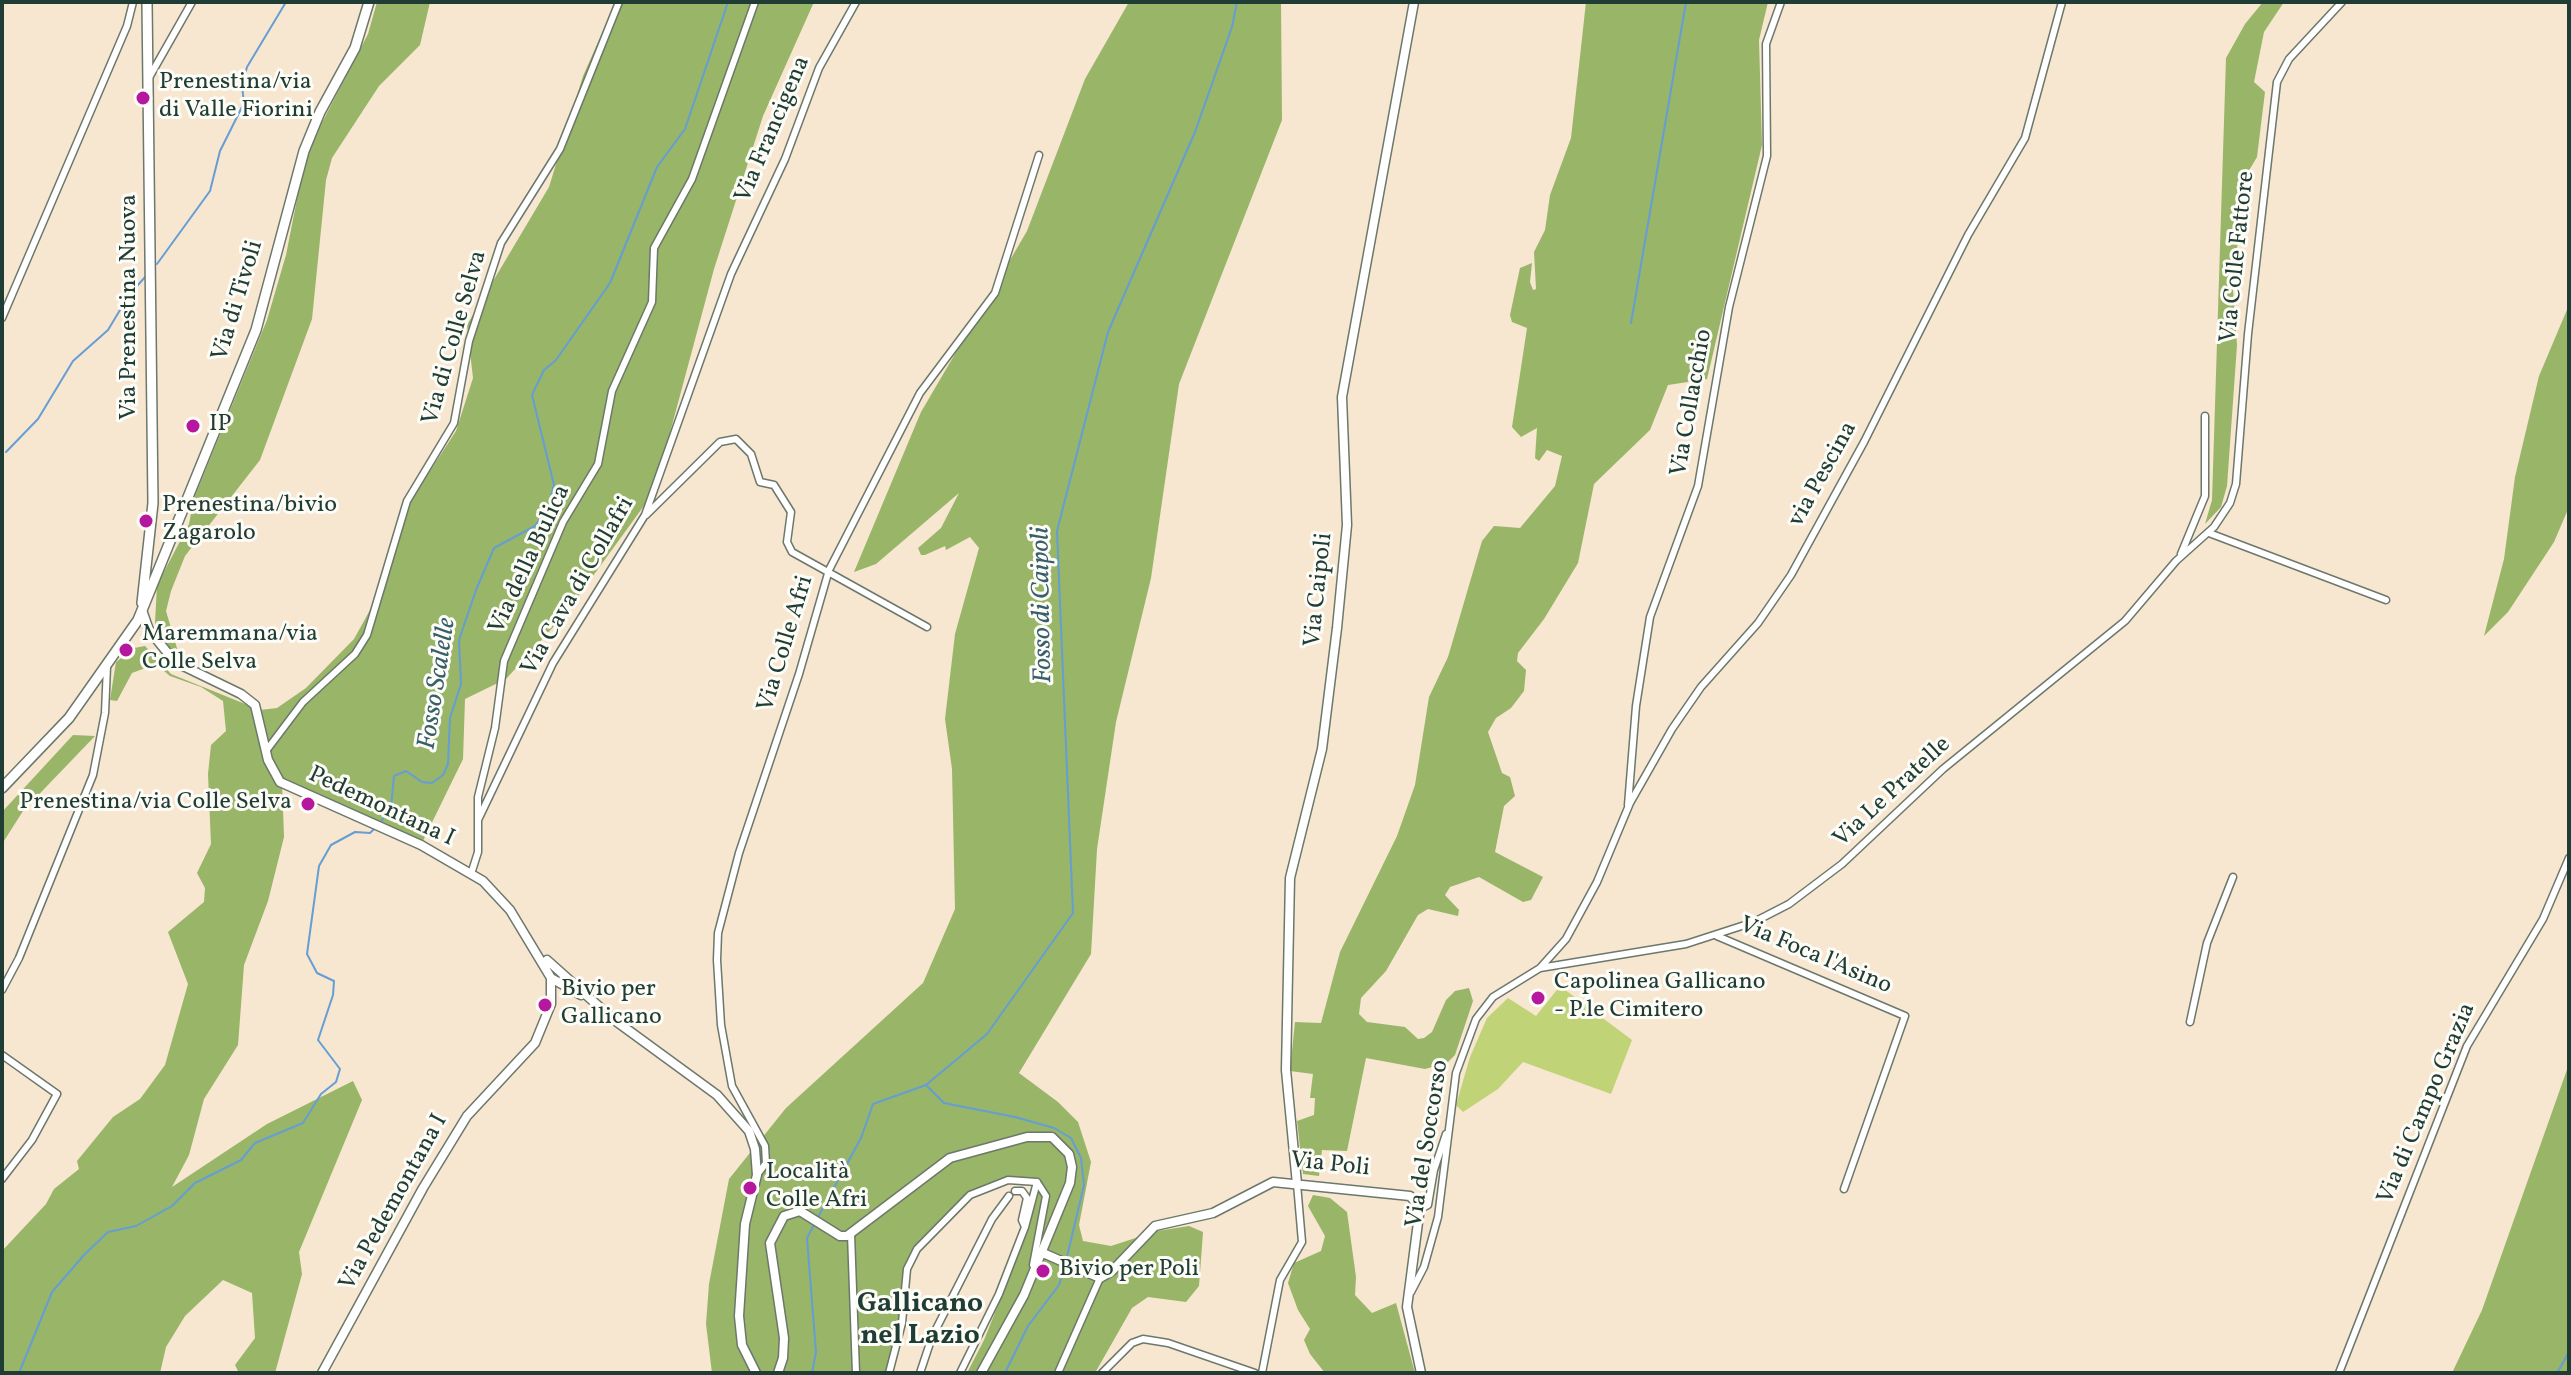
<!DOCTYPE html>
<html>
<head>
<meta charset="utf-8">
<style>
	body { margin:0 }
	#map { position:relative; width:2571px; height:1375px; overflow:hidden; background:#f7e6d0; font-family:Vollkorn,serif }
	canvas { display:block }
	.frame { position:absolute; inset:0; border:4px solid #1f3d34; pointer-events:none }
</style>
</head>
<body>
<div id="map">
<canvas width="2571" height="1375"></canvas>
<div class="frame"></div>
</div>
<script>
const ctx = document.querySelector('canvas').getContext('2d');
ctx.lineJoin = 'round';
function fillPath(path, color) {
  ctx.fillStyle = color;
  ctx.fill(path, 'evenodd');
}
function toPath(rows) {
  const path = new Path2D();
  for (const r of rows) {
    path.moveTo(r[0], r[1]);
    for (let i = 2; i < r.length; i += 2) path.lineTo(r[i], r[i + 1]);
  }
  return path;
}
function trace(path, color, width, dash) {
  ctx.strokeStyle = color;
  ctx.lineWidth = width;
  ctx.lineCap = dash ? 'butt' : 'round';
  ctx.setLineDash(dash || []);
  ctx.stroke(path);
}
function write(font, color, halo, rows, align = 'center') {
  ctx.font = font + ' Vollkorn,serif';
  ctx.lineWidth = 6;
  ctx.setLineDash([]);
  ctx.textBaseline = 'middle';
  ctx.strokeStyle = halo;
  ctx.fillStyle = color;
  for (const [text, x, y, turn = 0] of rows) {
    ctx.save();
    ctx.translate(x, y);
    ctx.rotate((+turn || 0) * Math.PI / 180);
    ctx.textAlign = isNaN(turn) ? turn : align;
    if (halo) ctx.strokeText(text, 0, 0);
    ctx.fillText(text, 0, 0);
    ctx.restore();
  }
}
const green = toPath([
	[1560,986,1632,1040,1611,1094,1523,1062,1498,1089,1463,1112,1456,1105,1470,1057,1487,1018,1508,998,1536,1016]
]);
const forest = toPath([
	[377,2,430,2,420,45,379,86,332,158,326,180,312,319,260,460,185,556,171,591,166,611,179,655,177,661,155,623,157,585,189,524,194,498,267,320,286,255,302,174,315,136,368,34],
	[616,2,814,2,763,116,714,269,654,492,566,613,506,679,465,699,463,759,421,845,282,782,284,837,268,901,244,965,238,1045,204,1099,189,1155,172,1187,267,1124,353,1081,362,1100,299,1252,302,1274,275,1373,239,1373,235,1365,255,1338,252,1293,223,1280,185,1316,166,1347,160,1373,2,1373,2,1251,46,1204,54,1189,79,1169,77,1161,113,1117,140,1099,165,1065,188,984,168,932,204,902,205,888,197,873,211,844,208,774,211,745,226,731,223,701,201,687,170,676,158,666,151,666,132,673,117,701,110,700,116,662,134,648,145,646,171,674,260,710,277,708,306,688,354,639,370,610,400,517,456,431,473,378,467,325,549,187,583,76],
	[1129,2,1281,2,1282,120,1179,384,1151,578,1116,722,1097,849,1091,954,1019,1073,1058,1102,1078,1122,1091,1162,1079,1225,1083,1241,1111,1246,1157,1231,1189,1226,1203,1232,1199,1286,1186,1302,1148,1297,1132,1308,1095,1373,967,1373,984,1340,1027,1233,1038,1188,1035,1181,1019,1179,970,1195,910,1260,889,1373,712,1373,706,1324,709,1284,729,1179,786,1108,923,983,955,909,952,769,945,719,955,634,979,548,970,537,946,550,945,546,925,555,921,555,918,548,941,528,959,493,876,564,854,572,921,412,1027,231,1085,79],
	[1586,2,1768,2,1759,40,1762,145,1707,379,1668,385,1650,430,1594,484,1578,563,1544,619,1518,653,1517,661,1526,670,1524,691,1511,708,1496,718,1488,732,1502,773,1510,777,1515,796,1504,806,1495,852,1543,877,1531,900,1523,902,1479,877,1450,887,1445,895,1459,910,1458,916,1428,909,1418,915,1386,971,1361,998,1359,1014,1367,1022,1405,1027,1418,1039,1424,1038,1432,1032,1446,1000,1455,991,1469,988,1473,1001,1455,1055,1447,1063,1425,1069,1366,1058,1347,1151,1322,1150,1319,1176,1303,1174,1297,1121,1314,1115,1315,1098,1310,1098,1313,1074,1290,1071,1295,1022,1321,1023,1340,952,1397,836,1415,785,1429,697,1448,657,1482,541,1494,526,1520,528,1555,486,1562,456,1547,450,1539,461,1535,458,1537,428,1521,437,1512,427,1527,328,1512,322,1510,315,1520,268,1532,263,1530,282,1533,290,1536,289,1534,252,1545,230,1550,195,1571,138],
	[2263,2,2284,2,2264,32,2254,82,2265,92,2257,157,2244,179,2233,290,2237,345,2227,486,2221,507,2205,524,2212,500,2226,58,2245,24],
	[2569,305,2569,507,2554,542,2508,612,2484,636,2504,559,2515,477,2539,376],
	[73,735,95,736,23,811,2,844,2,812],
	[2569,1064,2569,1373,2452,1373,2482,1310],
	[1313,1195,1330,1198,1347,1212,1356,1277,1355,1295,1372,1313,1396,1303,1415,1373,1325,1373,1310,1354,1304,1340,1310,1329,1298,1310,1288,1283,1294,1263,1321,1251,1325,1236,1308,1206]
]);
const stream = toPath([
	[157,264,210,191,220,151,244,103,242,86,247,67,286,2],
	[1631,323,1686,2],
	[6,452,38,419,73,361,108,330,129,295,146,276],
	[380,823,391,807,394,776,406,771,422,782,432,783,443,775,448,764,450,718,461,684,459,640,476,590,494,548,535,526,548,508,554,485,532,395,544,370,556,360,610,283,657,167,685,129,728,2],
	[817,1219,861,1138,873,1104,926,1085],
	[1066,1261,1084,1185,1081,1158,1071,1138,1054,1128,1015,1117,944,1103,926,1085,987,1034,1073,913,1057,531,1108,332,1195,132,1232,27,1237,2],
	[19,1373,52,1292,84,1255,108,1232,136,1226,172,1206,195,1183,241,1160,255,1143,303,1123,321,1094,336,1082,340,1069,318,1040,333,995,334,981,317,973,307,954,319,866,331,845,355,832,370,833,376,827],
	[812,1373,816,1352,807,1238,814,1225],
	[1005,1373,1028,1326,1059,1285,1065,1267],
	[2557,1373,2569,1352]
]);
const minor = toPath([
	[150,76,192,2],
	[2,318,127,26,133,2],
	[646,515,720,442,736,439,751,454,760,482,774,485,791,512,787,542,792,552,927,627],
	[2209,533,2386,600],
	[2181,554,2205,496,2205,416],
	[266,751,303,702,355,654,367,635,407,501,454,423,469,341,501,243,560,149,619,2],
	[1628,805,1636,706,1650,617,1698,486,1729,307,1767,156,1766,44,1781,2],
	[478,820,553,663,645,515,731,274,785,159,819,68,856,2],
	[471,874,478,852,478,797,495,728,504,661,563,522,598,464,612,391,652,302,654,248,692,179,755,2],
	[1717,936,1905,1016,1844,1189],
	[1540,968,1686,944,1754,922,1789,904,1842,864,1943,769,2125,621,2176,561,2214,527,2230,503,2236,484,2248,334,2277,82,2289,59,2342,2],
	[2,990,19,958,93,775,105,713,107,666],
	[2190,1022,2207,943,2233,877],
	[2,1055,57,1094,32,1140,2,1179],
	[757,1175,766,1163,765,1146,732,1086,721,1025,717,960,718,933,739,853,799,674,829,570,920,393,995,293,1039,155],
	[1015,1191,1022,1191,1027,1198,1022,1220,1025,1227],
	[1420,1209,1428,1205,1434,1170,1446,1134],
	[851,1234,856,1373],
	[1033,1265,1046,1196,1037,1182],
	[1411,1292,1424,1267,1438,1217,1456,1073,1476,1019,1493,997,1540,968,1566,939,1597,882,1630,803,1672,729,1701,687,1758,623,1791,575,1864,442,1968,235,2025,138,2062,2],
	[889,1373,902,1323,907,1269,917,1249,970,1195,1008,1180,1037,1182],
	[920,1373,932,1337,992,1219,1009,1196],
	[960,1373,999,1294,1025,1227,1037,1182],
	[1058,1373,1100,1278],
	[1102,1373,1132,1343,1143,1339,1168,1343,1255,1373],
	[1262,1373,1280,1280,1302,1242,1297,1184],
	[2339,1373,2467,1046,2543,919,2569,858]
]);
const tertiary = toPath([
	[142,610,149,630,175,662,241,694,255,705,268,760,280,782,421,845,483,881,510,910,551,978,551,1004,535,1043,467,1116,423,1188,322,1373],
	[547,960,613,1019,717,1095,749,1131,755,1149,757,1175,745,1224,739,1316,742,1345,756,1373],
	[551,978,581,995],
	[1297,1184,1286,1070,1290,878,1322,749,1337,628,1347,525,1342,397,1414,2],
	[1043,1253,1100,1278,1112,1271,1155,1226,1213,1213,1273,1182,1410,1196,1420,1207,1407,1307,1421,1373],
	[778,1373,783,1358,784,1338,770,1243,784,1216,800,1211,840,1236,847,1236,950,1158,1027,1137,1052,1137,1069,1154,1072,1167,1070,1183,1024,1295,981,1373]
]);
const secondary = toPath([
	[142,603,153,503,147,2],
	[2,788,69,718,138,620,256,330,304,151,320,112,355,48,369,2]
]);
const markers = [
	[143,98,8,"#b5179e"],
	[193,426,8,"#b5179e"],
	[146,521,8,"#b5179e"],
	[126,650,8,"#b5179e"],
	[308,804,8,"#b5179e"],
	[1538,998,8,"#b5179e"],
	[545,1005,8,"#b5179e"],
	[750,1188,8,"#b5179e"],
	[1043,1271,8,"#b5179e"]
];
const poiNames = [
	["Prenestina/via",159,84],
	["di Valle Fiorini",159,112],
	["IP",209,426],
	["Prenestina/bivio",162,507],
	["Zagarolo",162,535],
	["Maremmana/via",142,636],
	["Colle Selva",142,664],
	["Prenestina/via Colle Selva",292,804,"right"],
	["Capolinea Gallicano",1554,984],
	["- P.le Cimitero",1554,1012],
	["Bivio per",561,991],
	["Gallicano",561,1019],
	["Località",766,1174],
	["Colle Afri",766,1202],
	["Bivio per Poli",1059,1271]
];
const streetNames = [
	["Via Francigena",774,130,-67],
	["Via Colle Fattore",2239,257,-84],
	["Via di Tivoli",239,301,-73],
	["Via Prenestina Nuova",131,307,-90],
	["Via di Colle Selva",456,338,-74],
	["Via Collacchio",1693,403,-80],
	["via Pescina",1824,475,-61],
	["Via della Bulica",531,560,-65],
	["Via Cava di Collafri",579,587,-60],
	["Via Caipoli",1320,590,-84],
	["Via Colle Afri",787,644,-73],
	["Via Le Pratelle",1893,793,-43],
	["Pedemontana I",381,808,25],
	["Via Foca l'Asino",1815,957,23],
	["Via di Campo Grazia",2428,1104,-67],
	["Via del Soccorso",1429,1144,-81],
	["Via Poli",1330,1166,6],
	["Via Pedemontana I",395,1203,-61]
];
const waterNames = [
	["Fosso di Caipoli",1044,605,-91],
	["Fosso Scalelle",439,684,-81]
];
const quarterNames = [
	["Gallicano",920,1306],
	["nel Lazio",920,1338]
];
fillPath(green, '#c1d377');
fillPath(forest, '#98b568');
trace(stream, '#659ed4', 2);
trace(minor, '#6b786b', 9);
trace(tertiary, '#6b786b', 11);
trace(secondary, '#6b786b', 12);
trace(minor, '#fff', 6);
trace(tertiary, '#fff', 8);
trace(secondary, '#fff', 9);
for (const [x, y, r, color] of markers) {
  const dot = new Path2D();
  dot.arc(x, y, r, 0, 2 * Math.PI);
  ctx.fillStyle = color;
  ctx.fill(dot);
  trace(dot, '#fdfcf7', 3);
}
write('24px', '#1f3d34', '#fdfcf7', poiNames, 'left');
write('24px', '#1f3d34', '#fdfcf7', streetNames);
write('italic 26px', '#385f6c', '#fdfcf7', waterNames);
write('bold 28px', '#1f3d34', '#fdfcf7', quarterNames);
</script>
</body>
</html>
